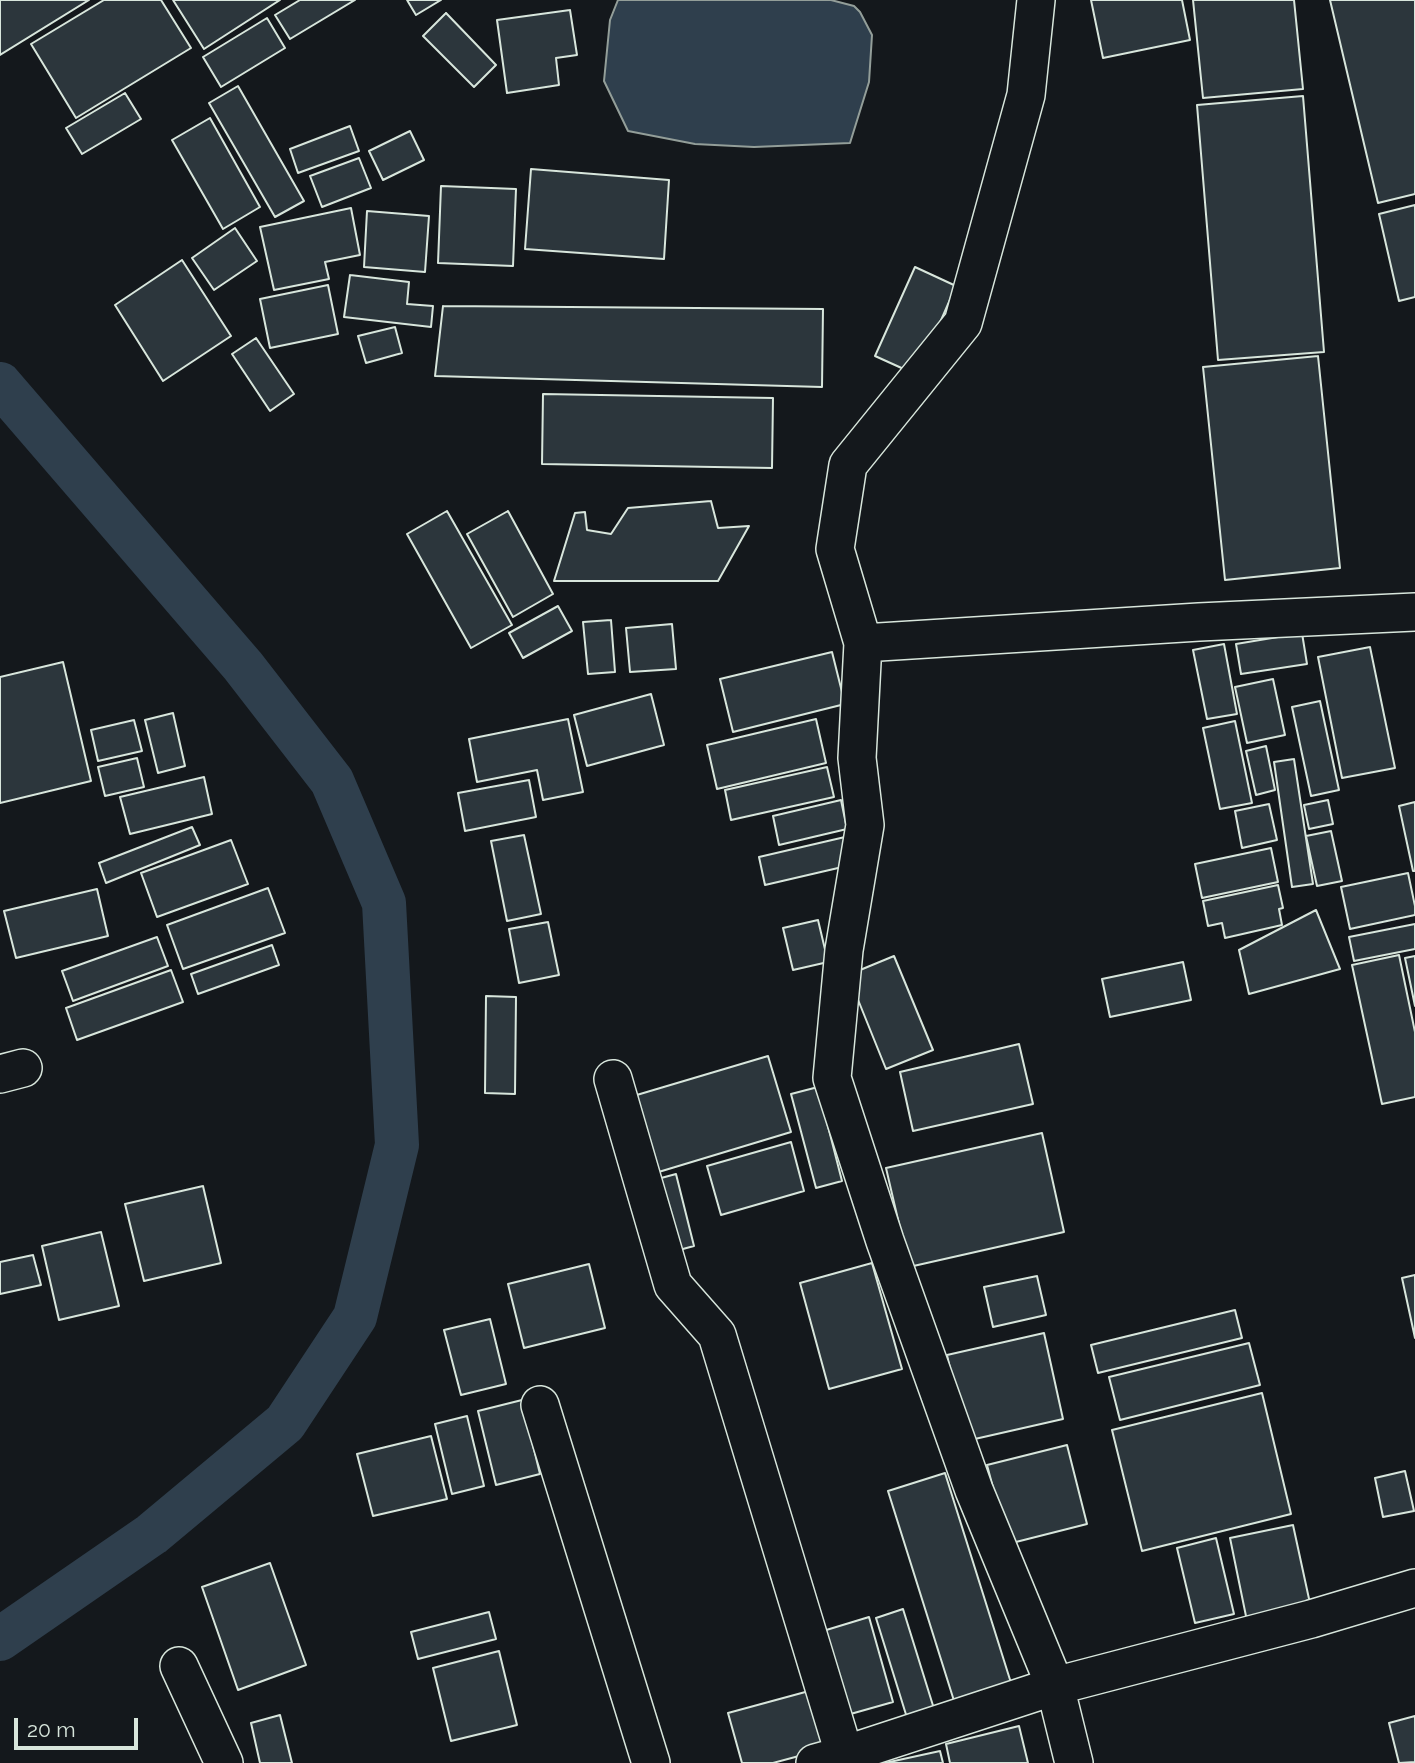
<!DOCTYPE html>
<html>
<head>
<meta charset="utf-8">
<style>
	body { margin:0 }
	#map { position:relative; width:1415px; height:1763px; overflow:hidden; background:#14181c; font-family:Raleway,sans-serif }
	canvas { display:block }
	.scale { position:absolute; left:14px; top:1718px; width:124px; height:32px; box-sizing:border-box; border:4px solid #d8e6dc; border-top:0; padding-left:9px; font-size:21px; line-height:24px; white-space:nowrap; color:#d8e6dc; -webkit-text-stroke:5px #14181c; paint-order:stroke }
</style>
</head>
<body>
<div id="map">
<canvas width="1415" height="1763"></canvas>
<div class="scale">20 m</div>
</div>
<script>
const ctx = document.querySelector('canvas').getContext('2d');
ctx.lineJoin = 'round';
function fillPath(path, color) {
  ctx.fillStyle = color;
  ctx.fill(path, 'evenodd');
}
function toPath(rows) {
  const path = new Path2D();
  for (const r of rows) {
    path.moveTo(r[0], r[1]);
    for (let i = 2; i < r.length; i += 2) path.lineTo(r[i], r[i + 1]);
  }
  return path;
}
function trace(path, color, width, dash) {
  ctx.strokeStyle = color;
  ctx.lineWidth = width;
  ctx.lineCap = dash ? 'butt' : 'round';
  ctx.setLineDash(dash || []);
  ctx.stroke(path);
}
const water = toPath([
	[618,0,831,0,854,6,860,12,872,35,869,82,850,143,754,147,695,144,628,131,604,81,610,20,618,0]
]);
const canal = toPath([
	[0,384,243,666,332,781,384,903,397,1145,355,1317,285,1423,152,1534,0,1639]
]);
const building = toPath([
	[0,0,89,0,0,55,0,0],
	[104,0,161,0,191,48,76,118,31,44,104,0],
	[173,0,280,0,204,49,173,0],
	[300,0,355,0,290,39,275,15,300,0],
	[407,0,441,0,416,15,407,0],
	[1091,0,1182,0,1190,40,1103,58,1091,0],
	[1193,0,1294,0,1303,89,1203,98,1193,0],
	[1330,0,1415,0,1415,194,1378,203,1330,0],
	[570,10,577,55,556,58,559,85,507,93,497,20,570,10],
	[446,13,496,65,474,87,423,36,446,13],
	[267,18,285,48,221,87,203,57,267,18],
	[238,86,304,201,275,217,209,103,238,86],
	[125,93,141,119,82,154,66,128,125,93],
	[1303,96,1324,352,1218,360,1197,105,1303,96],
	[210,118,260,207,223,229,172,140,210,118],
	[350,126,359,151,298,173,290,149,350,126],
	[410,131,424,160,383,180,369,151,410,131],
	[359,158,371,188,322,207,310,176,359,158],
	[531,169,669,180,664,259,525,249,531,169],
	[441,186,516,189,513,266,438,263,441,186],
	[1415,205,1415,297,1399,301,1379,214,1415,205],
	[351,208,360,255,325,262,329,279,274,290,260,227,351,208],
	[367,211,429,216,425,272,364,267,367,211],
	[235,228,257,261,214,290,192,258,235,228],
	[182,260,231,336,163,381,115,305,182,260],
	[915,267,956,286,917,375,875,356,915,267],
	[350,275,409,282,407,304,433,306,431,327,344,317,350,275],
	[328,285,338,334,270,348,260,299,328,285],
	[443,306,823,309,822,387,435,376,443,306],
	[395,327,402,353,366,363,358,336,395,327],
	[256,338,294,394,270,411,232,354,256,338],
	[1318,356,1340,568,1225,580,1203,367,1318,356],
	[543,394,773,398,772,468,542,464,543,394],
	[711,501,718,528,749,526,718,581,554,581,575,513,585,512,587,530,611,534,628,508,711,501],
	[447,511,512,625,471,648,407,534,447,511],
	[508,511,553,594,513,617,467,534,508,511],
	[558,606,572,631,523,658,509,633,558,606],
	[611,620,615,672,588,674,583,622,611,620],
	[672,624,676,669,630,672,626,628,672,624],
	[1302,633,1307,664,1241,674,1236,644,1302,633],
	[1224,644,1237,714,1207,719,1193,650,1224,644],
	[1370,647,1395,768,1342,778,1318,657,1370,647],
	[832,652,845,704,733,732,720,679,832,652],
	[63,662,91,781,0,803,0,677,63,662],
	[1273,679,1285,735,1247,743,1235,687,1273,679],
	[651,694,664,745,587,766,574,715,651,694],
	[1320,701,1339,790,1311,796,1292,707,1320,701],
	[173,713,185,766,158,773,145,720,173,713],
	[568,719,583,792,543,800,537,770,477,782,469,739,568,719],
	[816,719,826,763,717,789,707,745,816,719],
	[134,720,142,751,98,761,91,730,134,720],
	[1235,721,1252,803,1220,809,1203,728,1235,721],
	[1266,746,1275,790,1256,795,1246,751,1266,746],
	[137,758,144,787,105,796,98,767,137,758],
	[1294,759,1313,884,1292,887,1274,762,1294,759],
	[827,767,834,797,731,820,725,790,827,767],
	[204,777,212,814,130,834,120,797,204,777],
	[529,780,536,817,465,831,458,793,529,780],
	[841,800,847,829,779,845,773,816,841,800],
	[1328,800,1333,824,1309,829,1304,805,1328,800],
	[1415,802,1415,871,1413,871,1399,806,1415,802],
	[1269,804,1277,840,1242,848,1235,811,1269,804],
	[192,827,200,845,106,883,99,863,192,827],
	[1331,831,1342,881,1317,886,1306,836,1331,831],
	[524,835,541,914,507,921,491,841,524,835],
	[845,837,851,865,765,885,759,857,845,837],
	[231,840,248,884,157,917,141,873,231,840],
	[1271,848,1278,882,1202,898,1195,864,1271,848],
	[1408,873,1415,906,1415,915,1350,929,1341,887,1408,873],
	[1278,885,1283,908,1279,909,1282,925,1225,938,1222,923,1208,926,1203,901,1278,885],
	[268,888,285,933,183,969,167,925,268,888],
	[97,889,108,936,16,958,4,911,97,889],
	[1316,910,1340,969,1249,994,1239,950,1316,910],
	[818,920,828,962,793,970,783,928,818,920],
	[548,922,559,975,519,983,509,929,548,922],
	[1415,924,1415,949,1354,961,1349,937,1415,924],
	[157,937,168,966,73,1001,62,971,157,937],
	[272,945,279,965,198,994,191,974,272,945],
	[1399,955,1415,1032,1415,1097,1382,1104,1352,965,1399,955],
	[894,956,933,1050,886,1069,848,975,894,956],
	[1415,956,1415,1006,1405,958,1415,956],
	[1183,962,1191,1000,1110,1017,1102,979,1183,962],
	[171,970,183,1002,77,1040,66,1008,171,970],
	[486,996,516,997,515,1094,485,1093,486,996],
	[1019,1044,1033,1104,913,1131,900,1072,1019,1044],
	[768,1056,791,1132,652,1174,630,1097,768,1056],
	[818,1087,842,1181,816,1188,791,1094,818,1087],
	[1042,1133,1064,1232,909,1267,886,1168,1042,1133],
	[791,1142,804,1191,721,1215,707,1166,791,1142],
	[676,1174,694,1246,668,1253,650,1181,676,1174],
	[203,1186,221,1263,144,1281,125,1204,203,1186],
	[101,1232,119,1306,59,1320,42,1246,101,1232],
	[33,1255,41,1285,0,1294,0,1262,33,1255],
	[872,1263,902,1369,829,1389,800,1283,872,1263],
	[589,1264,605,1328,524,1348,508,1284,589,1264],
	[1415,1275,1415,1338,1402,1278,1415,1275],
	[1037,1276,1046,1315,993,1327,984,1287,1037,1276],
	[1235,1310,1242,1338,1098,1373,1091,1345,1235,1310],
	[490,1319,506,1384,461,1395,444,1330,490,1319],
	[1044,1333,1063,1419,966,1441,947,1355,1044,1333],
	[1249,1343,1260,1385,1120,1420,1109,1377,1249,1343],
	[1262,1393,1291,1514,1142,1551,1112,1430,1262,1393],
	[522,1400,540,1474,496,1485,478,1411,522,1400],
	[467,1416,484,1486,452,1494,435,1424,467,1416],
	[431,1436,447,1499,373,1516,357,1454,431,1436],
	[1067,1445,1087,1524,1008,1544,987,1465,1067,1445],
	[1405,1471,1414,1511,1383,1517,1375,1478,1405,1471],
	[945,1473,1012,1686,955,1704,888,1491,945,1473],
	[1293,1525,1311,1608,1247,1621,1230,1538,1293,1525],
	[1216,1538,1234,1614,1195,1623,1177,1548,1216,1538],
	[270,1563,306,1665,238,1690,202,1587,270,1563],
	[903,1609,935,1712,908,1721,876,1618,903,1609],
	[489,1612,496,1639,418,1659,411,1632,489,1612],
	[869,1617,893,1702,847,1715,823,1631,869,1617],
	[499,1651,517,1725,451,1741,433,1668,499,1651],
	[809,1691,825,1749,773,1763,742,1763,728,1713,809,1691],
	[280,1715,292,1763,260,1763,251,1723,280,1715],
	[1415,1716,1415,1762,1399,1763,1389,1723,1415,1716],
	[1019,1726,1028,1763,950,1763,946,1744,1019,1726],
	[940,1751,943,1763,885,1763,940,1751]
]);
const minor = toPath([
	[1036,0,1026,95,963,323,848,465,835,549,863,643,857,758,865,825,844,950,832,1078,885,1241,974,1490,1055,1686,1074,1763],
	[863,643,1199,622,1415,612],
	[0,1074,23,1068],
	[613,1079,673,1285,717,1335,847,1763],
	[540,1405,651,1763],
	[179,1666,224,1763],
	[815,1763,844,1755,1055,1686,1311,1619,1415,1588]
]);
fillPath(water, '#2f3f4d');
trace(water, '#939e99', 2);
trace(canal, '#2f3f4d', 44);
fillPath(building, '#2c363c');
trace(building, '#d8e6dc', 2);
trace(minor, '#d8e6dc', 40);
trace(minor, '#14181c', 37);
</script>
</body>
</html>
